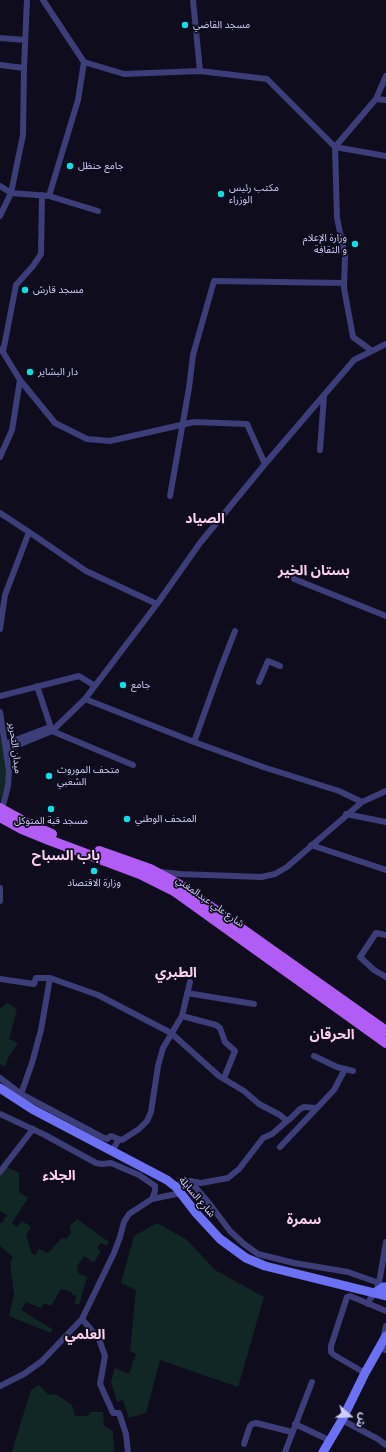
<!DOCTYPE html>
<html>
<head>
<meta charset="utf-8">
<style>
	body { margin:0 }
	#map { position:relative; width:386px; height:1452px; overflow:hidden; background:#0f0d1d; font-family:Raleway,"Noto Sans Arabic",sans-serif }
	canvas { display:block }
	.north { position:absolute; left:330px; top:1396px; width:40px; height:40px; -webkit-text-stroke:3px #0f0d1d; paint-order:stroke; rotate:110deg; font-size:11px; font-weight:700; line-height:16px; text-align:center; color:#cfcdfb }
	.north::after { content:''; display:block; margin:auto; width:14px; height:18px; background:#cfcdfb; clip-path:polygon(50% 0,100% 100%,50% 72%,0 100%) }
</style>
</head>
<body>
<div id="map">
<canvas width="386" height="1452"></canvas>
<div class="north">ش</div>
</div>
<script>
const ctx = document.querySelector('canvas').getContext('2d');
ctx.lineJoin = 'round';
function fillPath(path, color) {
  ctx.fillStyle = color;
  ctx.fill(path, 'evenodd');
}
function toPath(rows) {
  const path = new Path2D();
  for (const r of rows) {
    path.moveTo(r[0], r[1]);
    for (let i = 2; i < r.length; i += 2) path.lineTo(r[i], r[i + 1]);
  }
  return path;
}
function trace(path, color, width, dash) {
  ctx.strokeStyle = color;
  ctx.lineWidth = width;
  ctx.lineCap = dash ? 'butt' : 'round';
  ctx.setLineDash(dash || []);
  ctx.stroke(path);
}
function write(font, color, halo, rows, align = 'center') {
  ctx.font = font + ' Raleway,"Noto Sans Arabic",sans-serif';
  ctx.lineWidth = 3.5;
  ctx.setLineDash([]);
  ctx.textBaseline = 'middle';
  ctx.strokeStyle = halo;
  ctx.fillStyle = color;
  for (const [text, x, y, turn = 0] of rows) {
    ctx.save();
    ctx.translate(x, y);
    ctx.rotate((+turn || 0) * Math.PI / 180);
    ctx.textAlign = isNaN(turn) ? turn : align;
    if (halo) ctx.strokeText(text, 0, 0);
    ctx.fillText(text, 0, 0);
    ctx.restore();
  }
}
const green = toPath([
	[0,735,7,770,6,786,0,800],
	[7,1003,17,1009,9,1039,18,1043,9,1056,5,1067,0,1064,0,1009],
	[5,1166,19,1173,19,1192,28,1198,12,1223,17,1227,22,1221,31,1227,26,1236,32,1254,35,1255,39,1249,48,1253,62,1238,66,1239,71,1233,70,1226,77,1219,109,1242,107,1246,101,1243,97,1248,101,1251,94,1263,84,1256,77,1266,79,1274,87,1277,79,1305,74,1303,77,1296,72,1295,72,1292,61,1289,51,1306,44,1303,41,1308,26,1302,21,1310,52,1329,51,1333,9,1316,14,1294,10,1263,13,1257,0,1246,0,1223,2,1223,7,1215,0,1211,0,1173],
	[157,1223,187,1240,215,1270,264,1297,238,1387,160,1360,146,1413,129,1418,123,1400,117,1402,111,1382,115,1368,129,1374,136,1354,130,1351,136,1290,121,1283,134,1236],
	[39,1385,48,1394,57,1395,72,1405,75,1416,88,1416,90,1412,103,1412,104,1426,113,1431,114,1452,9,1452,12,1451,31,1390]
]);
const street = toPath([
	[43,0,84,62,124,74,200,71,267,79,335,147,386,156],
	[193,0,200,71],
	[0,38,25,40],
	[0,65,24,68],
	[376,99,386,76],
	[0,186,11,193,49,196,78,100,84,62],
	[49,196,98,211],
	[0,216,11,193,23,135,24,68,27,0],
	[372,351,353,337,344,288,345,256,337,218,335,147,376,99,386,100],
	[3,352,16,285,33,266,41,254,42,195],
	[20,380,55,423,87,439,110,441,194,422,247,424,265,464],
	[320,450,324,396],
	[0,457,12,430,20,380,1,349],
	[170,496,189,388,193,355,214,281,344,283],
	[0,513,29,532,86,571,157,604],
	[294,579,386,616],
	[0,629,5,595,29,532],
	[259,682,268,661,280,666],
	[37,686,52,731,133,765],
	[0,696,79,676,95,686],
	[85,699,194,742,263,767,339,791,362,802,287,867,275,874,261,877,180,874,161,872],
	[0,712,9,771,8,786,2,809],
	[194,742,221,667,235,631],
	[5,744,50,727],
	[6,750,52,731,85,699,157,604,200,543,265,464,354,360,386,344],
	[362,802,386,791],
	[346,814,386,822],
	[311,845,386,870],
	[0,888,0,901],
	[386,935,376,933,360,957,374,970,386,977],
	[0,979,34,984,36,978,50,978,98,995,171,1033,219,1076,244,1091,259,1104,280,1115,287,1121,272,1134,263,1138,239,1169,228,1178,201,1183,190,1181,182,1183,176,1187],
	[187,993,254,1004],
	[182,1016,216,1025,220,1028,225,1042,235,1051,224,1078],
	[314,1056,337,1067,353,1071],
	[0,1078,21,1094,102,1137,107,1139,111,1136,119,1139],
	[21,1094,32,1063,41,1030,50,978],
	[0,1114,45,1135,96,1163,102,1164,111,1163,139,1175,155,1186,155,1191,152,1199],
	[287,1121,291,1118,300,1109,304,1107,315,1108],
	[280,1147,334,1090,345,1069],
	[112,1151,119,1139,122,1140,139,1129,147,1121,151,1112,158,1066,163,1048,182,1016,190,982],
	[0,1172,33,1129],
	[190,1181,209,1203,230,1231,244,1244,258,1254,294,1263,348,1272,379,1283],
	[368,1304,370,1299,375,1293,379,1283,386,1242],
	[82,1319,99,1339,105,1356,100,1384,113,1413,119,1413,126,1434,128,1452],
	[383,1340,386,1326],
	[385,1350,386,1350],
	[365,1373,334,1355,331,1352,331,1346,347,1297,350,1296,386,1311],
	[0,1386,24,1374,42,1361,82,1319,114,1253,120,1237,124,1222,129,1214,152,1199,181,1193],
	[342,1420,378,1439,386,1445],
	[295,1424,329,1440],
	[244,1444,250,1426,252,1424,256,1423,292,1432],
	[285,1452,312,1382]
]);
const secondary = toPath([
	[0,1088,32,1109,167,1180,176,1187,196,1213,220,1239,246,1258,265,1266,386,1296],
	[375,1293,383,1287,386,1287],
	[323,1452,342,1420,365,1373,386,1336]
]);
const primary = toPath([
	[0,808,27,823,52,834],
	[0,817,22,829,49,840,140,874,174,891,386,1043],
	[99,851,150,869,180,885,386,1031]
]);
const markers = [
	[185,25,4,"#10dde4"],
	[70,166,4,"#10dde4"],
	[221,194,4,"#10dde4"],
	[355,244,4,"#10dde4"],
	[25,290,4,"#10dde4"],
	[30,372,4,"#10dde4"],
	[123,685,4,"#10dde4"],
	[49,776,4,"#10dde4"],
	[51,809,4,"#10dde4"],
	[127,819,4,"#10dde4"],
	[94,871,4,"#10dde4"]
];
const poiNames = [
	["مسجد القاضي",193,25],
	["جامع حنظل",78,166],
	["مكتب رئيس",229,188],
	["الوزراء",229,200],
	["وزارة الإعلام",347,238,"right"],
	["و الثقافة",347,250,"right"],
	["مسجد قارش",33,290],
	["دار البشاير",38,372],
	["جامع",131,685],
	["متحف الموروث",57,770],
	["الشعبي",57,782],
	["المتحف الوطني",135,819],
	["مسجد قبة المتوكل",51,821,"center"],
	["وزارة الاقتصاد",94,883,"center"]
];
const streetNames = [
	["ميدان التحرير",15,748,83],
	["شارع علي عبدالمغني",210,902,35],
	["شارع السايلة",197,1197,49]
];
const districtNames = [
	["الصياد",205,519],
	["بستان الخير",314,571],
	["باب السباح",66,856],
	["الطبري",176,973],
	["الحرقان",332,1035],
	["الجلاء",59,1176],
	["سمرة",304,1220],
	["العلمي",85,1335]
];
fillPath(green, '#112725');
trace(street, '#3c3d79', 6);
trace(secondary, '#6b70f5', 9);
trace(primary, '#b15cf4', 10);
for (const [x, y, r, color] of markers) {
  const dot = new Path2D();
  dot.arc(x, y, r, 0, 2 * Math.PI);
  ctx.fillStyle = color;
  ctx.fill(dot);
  trace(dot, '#0f0d1d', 1.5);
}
write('10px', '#cfcdfb', '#0f0d1d', poiNames, 'left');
write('10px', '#cfcdfb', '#0f0d1d', streetNames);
write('bold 14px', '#fccfee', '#0f0d1d', districtNames);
</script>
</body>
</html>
